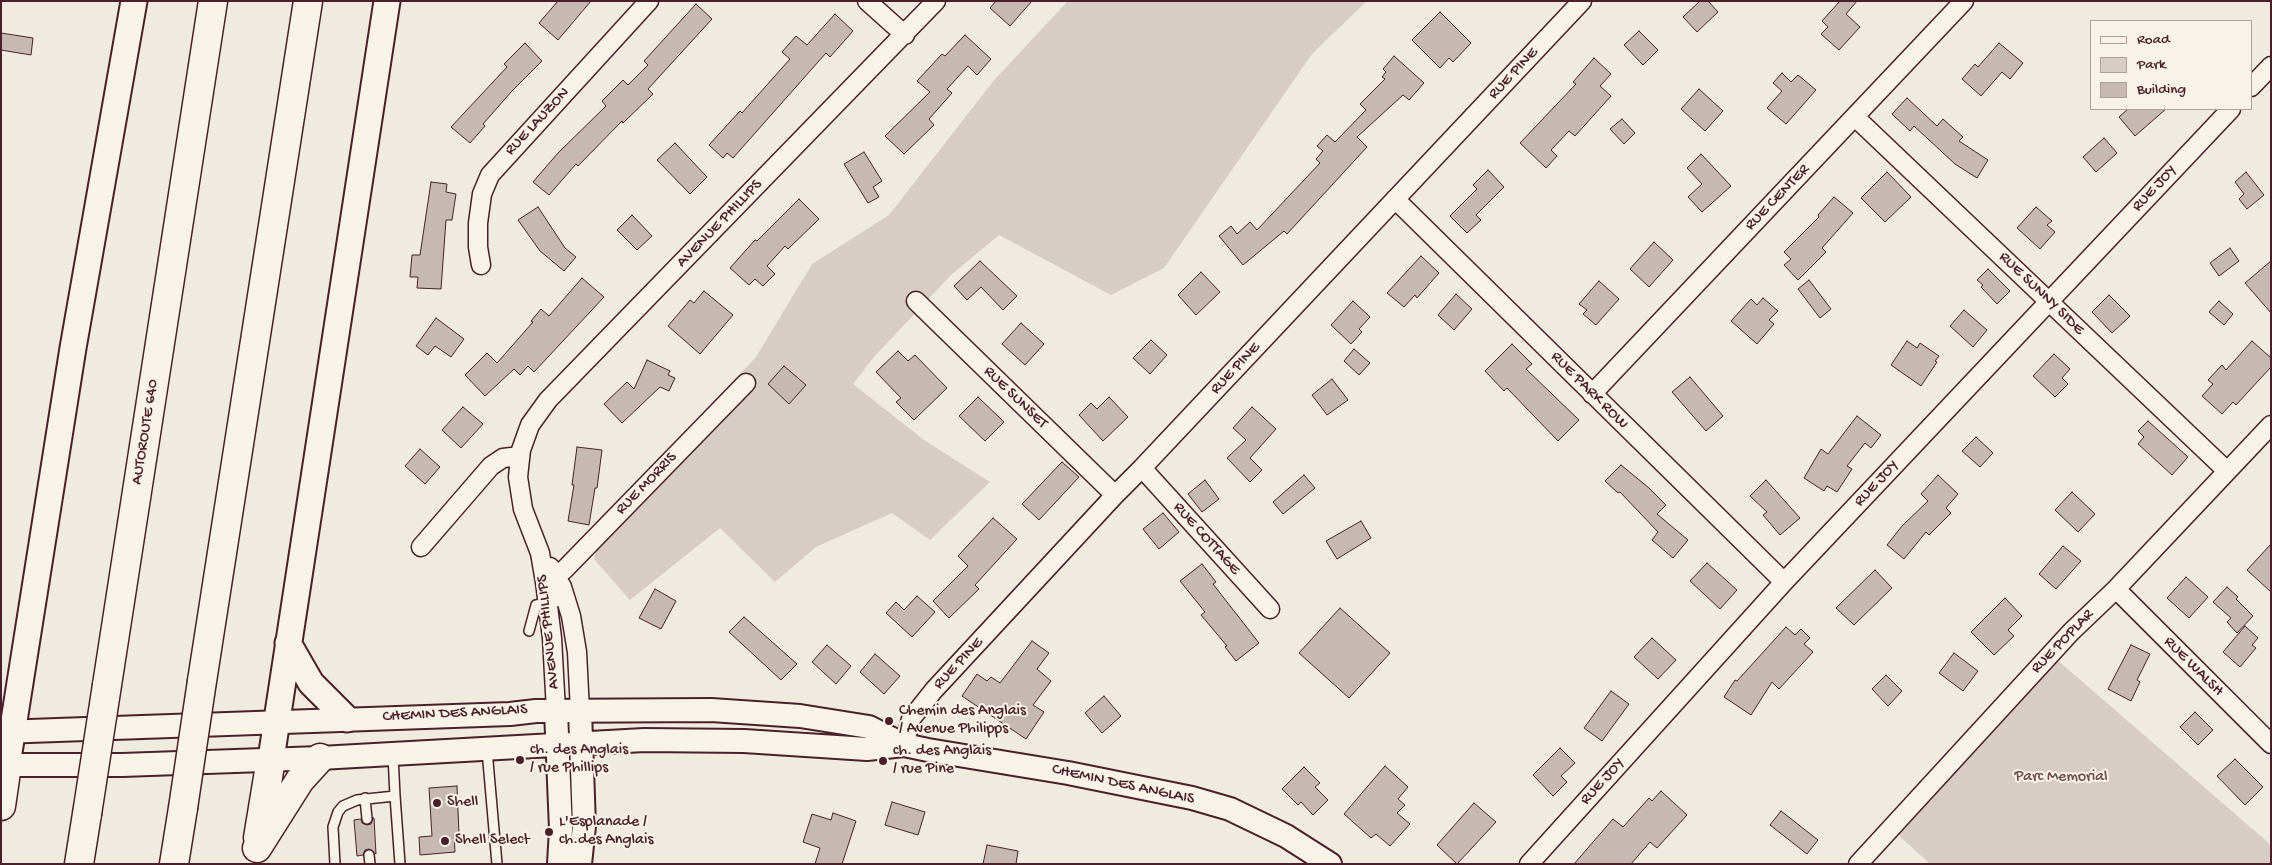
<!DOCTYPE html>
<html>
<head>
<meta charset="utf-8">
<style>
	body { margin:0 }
	#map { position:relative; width:2272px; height:865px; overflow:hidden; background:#f0ebe0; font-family:"Gochi Hand",sans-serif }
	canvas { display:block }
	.frame { position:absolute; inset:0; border:2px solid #4a1f2b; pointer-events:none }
	.legend { position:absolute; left:2090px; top:20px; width:162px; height:90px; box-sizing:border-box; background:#f7f3e8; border:1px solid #b29e9c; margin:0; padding:6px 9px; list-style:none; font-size:15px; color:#4a1f2b }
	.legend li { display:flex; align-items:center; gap:10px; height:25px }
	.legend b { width:25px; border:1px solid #b29e9c }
</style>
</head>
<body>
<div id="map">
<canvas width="2272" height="865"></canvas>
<div class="frame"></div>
<ul class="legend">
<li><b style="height:6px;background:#f7f3e8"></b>Road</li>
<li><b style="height:14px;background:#d8cdc6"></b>Park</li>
<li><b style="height:14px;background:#c6b8b3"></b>Building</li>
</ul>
</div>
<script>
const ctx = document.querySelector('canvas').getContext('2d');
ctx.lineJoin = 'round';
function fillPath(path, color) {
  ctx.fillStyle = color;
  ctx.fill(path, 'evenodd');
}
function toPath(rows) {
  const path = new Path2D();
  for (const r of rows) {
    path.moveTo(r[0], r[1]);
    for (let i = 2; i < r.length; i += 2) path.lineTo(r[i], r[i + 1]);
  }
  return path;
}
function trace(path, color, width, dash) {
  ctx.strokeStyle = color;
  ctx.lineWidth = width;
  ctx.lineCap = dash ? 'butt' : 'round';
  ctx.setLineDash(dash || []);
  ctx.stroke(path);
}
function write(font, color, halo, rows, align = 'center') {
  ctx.font = font + ' "Gochi Hand",sans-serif';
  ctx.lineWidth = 4;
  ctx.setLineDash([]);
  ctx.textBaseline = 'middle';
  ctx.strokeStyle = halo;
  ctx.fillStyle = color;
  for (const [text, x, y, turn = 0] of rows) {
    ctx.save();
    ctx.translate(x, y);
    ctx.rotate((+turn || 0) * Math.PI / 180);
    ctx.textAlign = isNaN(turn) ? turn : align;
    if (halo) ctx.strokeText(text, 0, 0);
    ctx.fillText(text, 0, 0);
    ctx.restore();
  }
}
const green = toPath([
	[1068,1,1367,1,1312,54,1164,268,1111,295,999,235,951,275,873,358,853,384,924,440,990,482,930,540,892,513,816,547,775,582,720,528,630,600,594,559,603,517,756,357,812,264,889,215,995,79],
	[2055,658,2271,845,2271,864,1930,864,1895,832]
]);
const building = toPath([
	[558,1,591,1,558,40,539,23,558,1],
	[996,1,1032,1,1010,26,990,8,996,1],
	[1700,1,1708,1,1718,12,1697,32,1683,17,1700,1],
	[1840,1,1857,1,1846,14,1860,27,1839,50,1821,34,1828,27,1822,21,1840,1],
	[696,4,712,19,648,89,653,94,623,123,622,121,578,166,576,164,549,195,533,182,558,153,606,106,602,101,623,80,628,85,648,65,644,61,696,4],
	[1440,12,1471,43,1453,62,1449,58,1440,68,1412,40,1440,12],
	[835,14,853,31,830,57,826,53,733,158,727,153,723,158,709,145,740,111,742,113,790,59,782,52,796,36,807,45,835,14],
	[1639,31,1658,50,1643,65,1624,45,1639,31],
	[1,33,33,38,31,55,1,50,1,33],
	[965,35,991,59,977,75,968,66,947,89,952,93,929,119,934,125,904,154,885,136,930,92,917,81,942,54,945,56,965,35],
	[525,43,542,61,512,91,483,124,485,126,470,143,451,127,507,67,504,64,525,43],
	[1999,43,2023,63,2010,79,2002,72,1981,96,1962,79,1975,64,1978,67,1999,43],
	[1394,56,1424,83,1409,100,1403,95,1357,137,1367,147,1287,234,1284,231,1243,265,1219,236,1231,226,1237,234,1250,222,1257,230,1320,163,1316,159,1323,151,1317,146,1327,135,1335,142,1366,110,1360,104,1385,79,1382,77,1386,72,1383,69,1394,56],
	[1594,58,1611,74,1600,86,1611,96,1575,136,1569,131,1551,150,1557,156,1546,168,1520,143,1576,84,1573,82,1594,58],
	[1782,73,1791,82,1798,75,1816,90,1786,124,1767,108,1782,91,1773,83,1782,73],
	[1699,89,1723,111,1705,131,1681,109,1699,89],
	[1907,98,1937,126,1943,119,1963,137,1959,141,1988,160,1977,178,1955,164,1914,126,1910,131,1892,114,1907,98],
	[2128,109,2166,109,2135,136,2119,117,2128,109],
	[1622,119,1635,133,1624,144,1610,129,1622,119],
	[2104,138,2117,153,2096,172,2083,157,2104,138],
	[675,143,707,177,690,194,657,160,675,143],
	[864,152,882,181,873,187,879,197,868,203,844,164,864,152],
	[1701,154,1731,186,1702,212,1688,197,1702,184,1687,168,1701,154],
	[1488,170,1504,187,1476,215,1481,220,1467,233,1450,216,1477,189,1473,185,1488,170],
	[1887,172,1911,197,1885,222,1861,198,1887,172],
	[2246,172,2264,195,2247,209,2239,199,2244,194,2235,182,2246,172],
	[431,182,447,184,446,192,456,194,452,220,446,220,441,289,417,288,418,277,410,277,412,255,420,255,431,182],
	[1834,197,1853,213,1822,248,1826,252,1798,280,1784,265,1791,259,1784,252,1819,217,1818,215,1834,197],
	[799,199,819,219,788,249,785,246,767,266,775,274,763,286,755,279,749,285,730,268,755,240,757,241,799,199],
	[538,207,565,248,576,257,564,271,540,251,518,220,538,207],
	[2036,207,2052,221,2047,225,2055,232,2040,249,2017,228,2036,207],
	[632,215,652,236,637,250,617,230,632,215],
	[1654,242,1673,260,1649,287,1630,269,1654,242],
	[2230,248,2239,261,2219,276,2210,263,2230,248],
	[1421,256,1439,273,1417,298,1415,295,1404,307,1387,293,1421,256],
	[980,261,1017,296,1003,310,981,287,967,300,954,286,980,261],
	[2271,261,2271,313,2245,283,2271,261],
	[1988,269,2010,291,1997,304,1981,287,1983,285,1977,280,1988,269],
	[1201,272,1220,292,1196,315,1178,295,1201,272],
	[582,278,604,297,534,372,528,366,520,375,514,369,485,396,465,375,487,353,497,363,533,322,531,321,541,309,549,316,582,278],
	[1809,280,1831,309,1820,318,1798,289,1809,280],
	[1599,281,1619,299,1596,325,1583,314,1587,310,1579,304,1599,281],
	[704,291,733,315,700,354,668,326,690,300,694,303,704,291],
	[1456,294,1472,309,1454,330,1438,315,1456,294],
	[2109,295,2130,316,2112,333,2092,312,2109,295],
	[1763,298,1778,311,1769,320,1774,324,1757,344,1731,321,1751,299,1757,305,1763,298],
	[1353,301,1370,317,1359,329,1362,332,1351,344,1331,325,1353,301],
	[2219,301,2233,314,2224,325,2209,312,2219,301],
	[1964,310,1987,330,1973,347,1950,326,1964,310],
	[436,318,464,339,451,357,435,346,428,355,416,346,436,318],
	[1021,323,1044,344,1025,365,1002,344,1021,323],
	[1151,340,1167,355,1150,374,1133,358,1151,340],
	[1907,341,1917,348,1920,343,1939,356,1935,361,1937,362,1921,386,1891,365,1907,341],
	[2252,341,2271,358,2271,367,2236,405,2233,402,2222,414,2202,396,2213,384,2208,380,2222,365,2226,370,2252,341],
	[1512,344,1532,364,1526,369,1579,420,1558,441,1507,388,1504,391,1485,371,1512,344],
	[1354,349,1370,363,1359,375,1344,361,1354,349],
	[898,351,908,361,915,355,947,388,914,420,896,402,901,398,876,372,898,351],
	[2054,354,2070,369,2062,378,2068,384,2055,397,2033,376,2054,354],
	[647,360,670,371,668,375,675,378,669,391,660,387,622,423,604,404,627,382,634,389,647,360],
	[784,366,806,385,789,404,768,384,784,366],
	[1690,377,1723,416,1706,431,1672,392,1690,377],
	[1332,379,1348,400,1327,415,1312,395,1332,379],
	[978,397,1004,422,985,441,959,416,978,397],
	[1109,397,1128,417,1103,441,1079,415,1091,403,1097,409,1109,397],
	[463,407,483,424,461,448,442,430,463,407],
	[1252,407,1276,429,1250,458,1262,470,1250,482,1227,458,1246,440,1233,428,1252,407],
	[1857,416,1881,435,1871,448,1865,443,1847,466,1852,469,1837,492,1827,486,1824,491,1804,478,1821,449,1828,454,1857,416],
	[2148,421,2188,457,2172,475,2138,444,2144,437,2138,431,2148,421],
	[1976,437,1993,453,1980,467,1962,451,1976,437],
	[577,447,602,450,597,488,595,488,589,525,568,521,574,485,572,485,577,447],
	[420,449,440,467,425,484,405,466,420,449],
	[1062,462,1079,477,1039,520,1022,504,1062,462],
	[1621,465,1649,488,1666,505,1657,514,1688,540,1673,558,1652,540,1658,532,1620,492,1618,493,1605,481,1621,465],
	[1304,475,1315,488,1283,514,1273,502,1304,475],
	[1938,475,1958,494,1946,508,1951,513,1929,535,1926,532,1904,559,1887,545,1902,526,1928,501,1921,494,1938,475],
	[1205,480,1219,499,1202,512,1188,494,1205,480],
	[1766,480,1800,518,1780,535,1763,515,1767,512,1750,496,1766,480],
	[2072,492,2095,514,2078,532,2055,510,2072,492],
	[1163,513,1179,532,1159,549,1143,529,1163,513],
	[993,518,1017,539,975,585,979,589,949,618,933,601,968,566,958,556,993,518],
	[1361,521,1371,538,1337,559,1326,541,1361,521],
	[2271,544,2271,592,2247,570,2271,544],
	[2063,546,2081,561,2056,589,2039,574,2063,546],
	[1707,563,1737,590,1720,609,1690,581,1707,563],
	[1202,564,1216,582,1213,584,1259,643,1236,661,1225,647,1227,646,1201,615,1205,612,1180,581,1202,564],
	[1875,570,1892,588,1854,625,1836,608,1875,570],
	[2186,577,2208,597,2189,618,2167,598,2186,577],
	[2227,587,2238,597,2236,599,2253,616,2237,633,2227,622,2231,618,2213,602,2227,587],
	[655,589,676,601,661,629,639,618,655,589],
	[917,596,935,612,912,637,886,613,896,602,904,610,917,596],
	[2005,598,2022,616,2008,630,2014,636,1994,655,1971,632,2005,598],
	[1340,608,1390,653,1349,698,1299,653,1340,608],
	[744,617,797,664,781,680,729,632,744,617],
	[2245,626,2258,638,2252,645,2256,648,2240,667,2223,652,2245,626],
	[1786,627,1795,635,1801,629,1810,638,1804,644,1813,652,1779,689,1772,682,1751,715,1724,697,1735,680,1737,681,1786,627],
	[1652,638,1676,660,1658,679,1634,657,1652,638],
	[1032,641,1049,653,1037,669,1051,681,1033,705,1044,712,1026,739,962,696,977,674,987,681,991,677,1000,683,1032,641],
	[827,645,851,666,836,684,812,662,827,645],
	[2131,645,2150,654,2137,680,2140,682,2131,701,2108,689,2131,645],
	[1954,653,1978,671,1963,691,1939,673,1954,653],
	[875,654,900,676,884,694,860,672,875,654],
	[1886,675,1902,691,1888,706,1872,689,1886,675],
	[1611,691,1629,704,1602,741,1584,728,1611,691],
	[1104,696,1121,716,1102,733,1085,713,1104,696],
	[2195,712,2213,730,2198,745,2180,727,2195,712],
	[1560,748,1575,763,1561,776,1567,782,1553,796,1533,775,1560,748],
	[2235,759,2263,787,2245,805,2217,776,2235,759],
	[1385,766,1408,787,1398,799,1405,805,1397,813,1410,824,1390,846,1376,834,1371,838,1344,814,1385,766],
	[1304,767,1320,783,1315,787,1328,800,1313,815,1301,802,1298,805,1282,789,1304,767],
	[457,786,459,834,454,834,455,852,420,855,419,837,432,836,429,788,457,786],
	[1661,791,1687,815,1657,848,1650,842,1631,864,1574,864,1613,819,1623,827,1649,798,1652,801,1661,791],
	[892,802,925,812,918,835,885,825,892,802],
	[1474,803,1496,822,1457,864,1437,845,1474,803],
	[1781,811,1818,840,1807,854,1770,825,1781,811],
	[833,813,856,821,842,864,815,864,820,848,803,842,812,814,831,820,833,813],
	[373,818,374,818,376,854,369,849,365,850,363,855,357,856,354,820,361,819,362,823,367,825,371,824,373,818],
	[987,845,1018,851,1016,864,983,864,987,845]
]);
const service = toPath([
	[529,631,536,605,566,600],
	[487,750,497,864],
	[395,796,400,864],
	[365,798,367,819],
	[369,855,370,864],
	[335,864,333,827,338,812,343,806,357,800,395,796,393,755]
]);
const minor = toPath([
	[867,1,905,35],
	[2251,87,2271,66],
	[1855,117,2227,471],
	[1395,199,1784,582],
	[481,265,478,247,478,223,482,194,490,175,649,1],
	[916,301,1115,495],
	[1592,394,1964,1],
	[1142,468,1270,609],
	[421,547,491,466,503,458,520,456],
	[550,567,562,587,571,616,577,652,580,711],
	[545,582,556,577,565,569,746,383],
	[2116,589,2271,744],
	[556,711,552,638,545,582,540,553,523,509,518,477,521,450,530,425,548,400,936,1],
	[904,745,911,719,934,690,1115,495,1142,468,1582,1],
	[1529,864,1784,582,2231,109],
	[1858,864,2071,632,2116,589,2271,425]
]);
const tertiary = toPath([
	[556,711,561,829,559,864],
	[1,732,510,714,536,711,711,710,800,716,869,727,904,745,928,750,1068,773,1192,798,1230,809,1286,836,1330,864],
	[1,765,122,765,320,758,644,740,744,741,867,749,904,745],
	[580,864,584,826,580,711]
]);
const secondary = toPath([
	[288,643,311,683,347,719],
	[271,759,387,1],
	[7,765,73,348,134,1]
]);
const motorway = toPath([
	[202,681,308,1],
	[107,685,213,1],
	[1,806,7,765],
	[258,838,271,759],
	[257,848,300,780,320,758],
	[79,864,87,814],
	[174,864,183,808]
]);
const motorwayBridge = toPath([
	[183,808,202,681],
	[87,814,107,685]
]);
const markers = [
	[889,721,5,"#4a1f2b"],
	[520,760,5,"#4a1f2b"],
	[883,761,5,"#4a1f2b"],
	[437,803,5,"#4a1f2b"],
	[549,832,5,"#4a1f2b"],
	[445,841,5,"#4a1f2b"]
];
const streetNames = [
	["RUE PINE",1514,74,-47],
	["RUE LAUZON",538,122,-47],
	["RUE JOY",2155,189,-47],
	["RUE CENTER",1778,198,-46],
	["AVENUE PHILLIPS",720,224,-46],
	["RUE SUNNY SIDE",2041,294,44],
	["RUE PINE",1236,369,-47],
	["RUE PARK ROW",1589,391,45],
	["RUE SUNSET",1015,398,44],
	["AUTOROUTE 640",146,432,-81],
	["RUE MORRIS",647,484,-46],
	["RUE JOY",1877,484,-47],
	["RUE COTTAGE",1206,539,48],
	["AVENUE PHILLIPS",549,632,-96],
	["RUE POPLAR",2063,642,-46],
	["RUE PINE",959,664,-47],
	["RUE WALSH",2193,667,45],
	["CHEMIN DES ANGLAIS",455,714,-3],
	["RUE JOY",1603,782,-48],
	["CHEMIN DES ANGLAIS",1123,785,12]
];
const poiNames = [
	["Chemin des Anglais",899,712],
	["/ Avenue Philipps",899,730],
	["ch. des Anglais",530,751],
	["/ rue Phillips",530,769],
	["ch. des Anglais",893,752],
	["/ rue Pine",893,770],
	["Shell",447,803],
	["L'Esplanade /",559,823],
	["ch.des Anglais",559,841],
	["Shell Select",455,841]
];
const parkNames = [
	["Parc Memorial",2061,778]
];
fillPath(green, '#d8cdc6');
fillPath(building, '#c6b8b3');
trace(building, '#4a1f2b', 1);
trace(service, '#4a1f2b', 12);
trace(minor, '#4a1f2b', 21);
trace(tertiary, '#4a1f2b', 26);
trace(secondary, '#4a1f2b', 29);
trace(motorway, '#4a1f2b', 31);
trace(service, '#f7f3e8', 9);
trace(minor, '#f7f3e8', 18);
trace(tertiary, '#f7f3e8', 22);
trace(secondary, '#f7f3e8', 25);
trace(motorway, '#f7f3e8', 28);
trace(motorwayBridge, '#4a1f2b', 31, []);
trace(motorwayBridge, '#f7f3e8', 28);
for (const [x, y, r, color] of markers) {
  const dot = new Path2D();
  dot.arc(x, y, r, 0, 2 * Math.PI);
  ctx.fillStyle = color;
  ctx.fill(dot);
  trace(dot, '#f7f3e8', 2);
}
write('16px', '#4a1f2b', '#f7f3e8', streetNames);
write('16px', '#4a1f2b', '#f7f3e8', poiNames, 'left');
write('16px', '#6e4a52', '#f7f3e8', parkNames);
</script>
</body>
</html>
